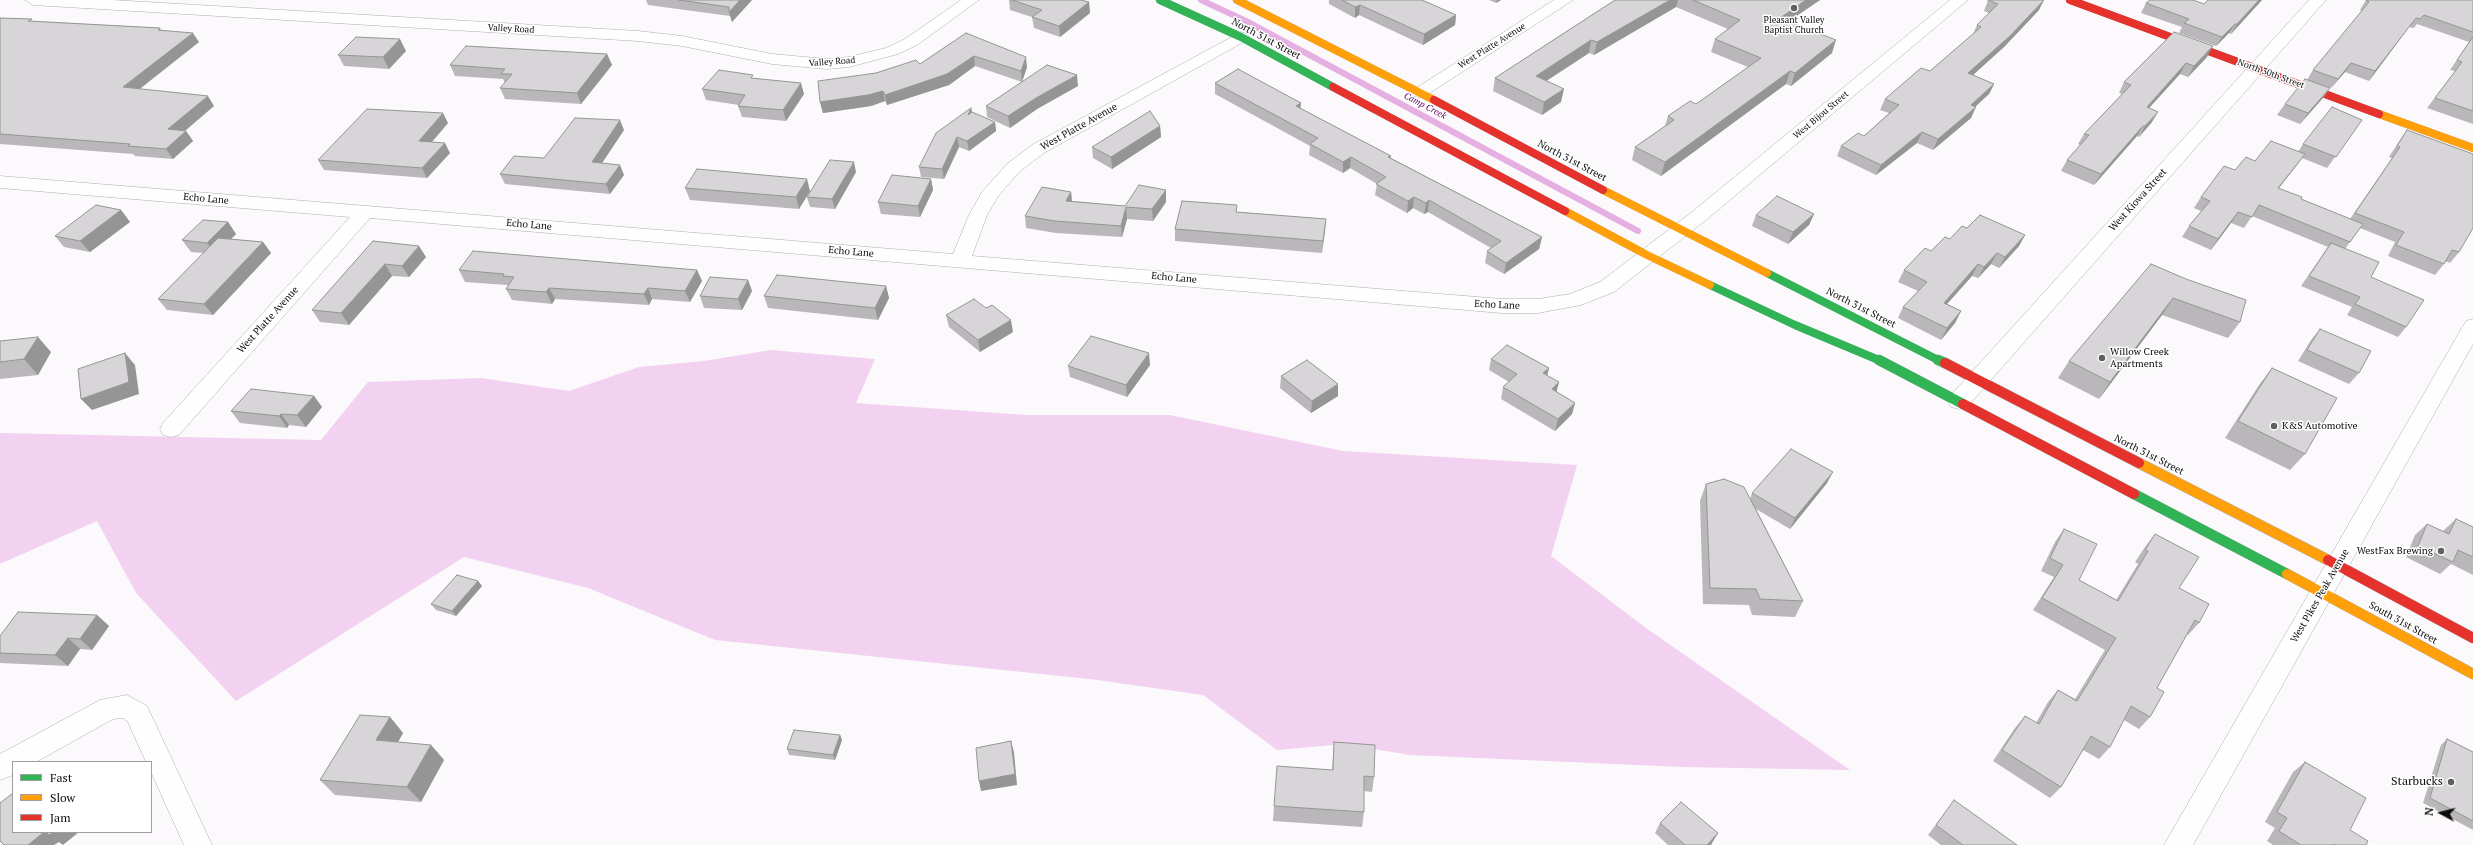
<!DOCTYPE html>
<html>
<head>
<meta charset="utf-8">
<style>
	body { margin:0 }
	#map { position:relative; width:2473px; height:845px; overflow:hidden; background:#fbf9fb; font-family:"PT Serif",serif }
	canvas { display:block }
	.legend { position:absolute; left:12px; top:761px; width:140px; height:72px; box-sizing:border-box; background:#fff; border:1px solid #9f9e9e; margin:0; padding:5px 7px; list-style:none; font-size:12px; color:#0e0c0d }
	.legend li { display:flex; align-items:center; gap:8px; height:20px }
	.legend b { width:20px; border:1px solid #9f9e9e }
	.north { position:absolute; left:2421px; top:793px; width:40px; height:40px; -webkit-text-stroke:3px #fff; paint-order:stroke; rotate:277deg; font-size:11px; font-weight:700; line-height:16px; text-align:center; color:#0e0c0d }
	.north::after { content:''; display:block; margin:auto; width:14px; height:18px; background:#0e0c0d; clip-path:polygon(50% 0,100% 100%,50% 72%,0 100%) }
</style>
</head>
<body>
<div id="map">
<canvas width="2473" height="845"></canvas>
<ul class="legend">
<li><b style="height:5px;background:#30b455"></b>Fast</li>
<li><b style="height:5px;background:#ff9f0a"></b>Slow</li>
<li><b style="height:5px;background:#e5322d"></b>Jam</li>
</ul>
<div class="north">N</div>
</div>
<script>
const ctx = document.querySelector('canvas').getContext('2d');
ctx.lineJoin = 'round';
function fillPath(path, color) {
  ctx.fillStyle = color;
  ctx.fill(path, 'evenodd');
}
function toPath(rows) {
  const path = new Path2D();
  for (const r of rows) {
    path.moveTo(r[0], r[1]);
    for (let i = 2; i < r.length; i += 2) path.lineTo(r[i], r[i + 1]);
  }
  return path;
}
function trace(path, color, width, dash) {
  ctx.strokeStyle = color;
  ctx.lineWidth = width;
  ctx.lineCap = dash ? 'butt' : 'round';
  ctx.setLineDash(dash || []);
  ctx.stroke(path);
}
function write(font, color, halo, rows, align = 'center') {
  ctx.font = font + ' "PT Serif",serif';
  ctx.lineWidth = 3;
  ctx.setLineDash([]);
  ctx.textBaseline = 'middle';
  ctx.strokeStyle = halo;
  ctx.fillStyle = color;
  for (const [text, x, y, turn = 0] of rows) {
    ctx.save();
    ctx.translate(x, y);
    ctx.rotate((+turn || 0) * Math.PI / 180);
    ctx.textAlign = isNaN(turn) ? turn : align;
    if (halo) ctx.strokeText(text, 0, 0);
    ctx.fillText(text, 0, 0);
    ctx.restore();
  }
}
const green = toPath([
	[771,350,875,359,856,403,1026,415,1170,415,1343,451,1577,465,1551,556,1646,628,1850,770,1683,767,1410,755,1344,744,1277,750,1203,695,1090,679,715,640,588,588,464,557,236,701,136,593,97,521,0,564,0,433,321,440,368,382,481,378,569,391,639,367,704,361]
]);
const stream = toPath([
	[1201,0,1246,21,1638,231]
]);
const street = toPath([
	[25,0,112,0,638,31,682,36,772,54,827,59,849,57,886,48,905,39,961,0,979,0,917,45,898,54,849,67,827,69,772,64,682,46,638,41,33,5,25,0],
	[1554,0,1573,0,1425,96,1419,97,1413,96,1410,92,1554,0],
	[1950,0,1968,0,1706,220,1614,292,1581,305,1538,313,1502,313,370,218,179,435,171,437,163,435,160,429,163,423,350,217,0,188,0,176,953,254,969,215,982,192,1007,164,1032,145,1241,32,1247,34,1249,37,1247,40,1044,153,1019,172,999,195,987,215,972,256,1502,299,1538,299,1570,294,1600,282,1692,212,1950,0],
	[2309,0,2326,0,1967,407,1959,409,1951,407,1948,401,1951,395,2309,0],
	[2473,319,2473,344,2193,845,2164,845,2463,326,2466,321,2473,319],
	[127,695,147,706,212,845,184,845,151,772,151,762,146,762,128,722,123,718,113,719,36,762,13,762,13,775,0,780,0,754,100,700,127,695]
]);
const fastFar1 = toPath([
	[1160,0,1241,37,1333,87],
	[1767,273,1940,361],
	[1710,285,1795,325,1881,361]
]);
const fast = toPath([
	[1879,360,1963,404],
	[1938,360,1945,363],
	[2134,494,2287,574]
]);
const slowFar1 = toPath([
	[1237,0,1434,100],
	[2379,114,2473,148],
	[1603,190,1767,273],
	[1565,211,1647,255,1710,285]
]);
const slow = toPath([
	[2139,463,2328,560],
	[2287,574,2473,674]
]);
const jamFar1 = toPath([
	[2070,0,2379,114],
	[1333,87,1565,211],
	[1434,100,1603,190]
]);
const jam = toPath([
	[1945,363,2139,463],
	[1963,404,2134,494],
	[2328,560,2473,638]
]);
const wall = toPath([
	[646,0,752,0,732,22,730,16,648,5],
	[1009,0,1081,0,1089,2,1090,13,1060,37,1034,28,1032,17,1010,10],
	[1329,0,1422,0,1456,15,1455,25,1423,45,1359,15,1355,18,1329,4],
	[1489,0,1501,0,1496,3],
	[1615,0,1820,0,1789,21,1832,53,1791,86,1786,84,1661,176,1632,160,1635,147,1665,126,1668,116,1696,104,1748,67,1711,52,1715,39,1728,29,1676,7,1594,55,1589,53,1546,81,1561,102,1542,115,1493,91,1495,78],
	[1988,0,2039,10,2004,47,1973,75,1994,84,1989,94,1975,107,1971,118,1933,150,1917,143,1876,175,1837,156,1841,146,1864,136,1889,113,1880,110,1885,99,1930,71,1973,34,1977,25,1989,13,1984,11],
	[2262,0,2231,34,2229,33,2216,46,2179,33,2182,27,2141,13,2146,3,2204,4],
	[2366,0,2473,0,2473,124,2427,108,2455,71,2450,70,2469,42,2417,24,2414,28,2409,27,2369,81,2345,72,2331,88,2307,80,2313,70,2362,11,2360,10],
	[0,18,34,21,160,28,161,30,199,42,140,89,214,106,185,131,186,131,193,141,173,159,135,156,133,154,0,144],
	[966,33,1027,67,1022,82,1078,86,1037,109,1010,128,987,117,986,106,1022,82,975,66,949,85,887,105,885,101,871,106,823,113,820,102,920,64],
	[406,51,389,69,344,66,338,55],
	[607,54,612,65,581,104,505,99,500,88,505,83,503,79,455,76,450,65],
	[2207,57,2188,77,2180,74,2149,108,2152,122,2139,137,2137,136,2094,185,2061,171,2067,160,2080,145,2078,144,2084,134,2122,94,2119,93,2124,82],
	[754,78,804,94,786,121,742,117,738,106,739,105,706,100,702,89],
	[1215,83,1301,103,1300,108,1391,156,1391,158,1542,237,1539,249,1504,274,1485,263,1487,251,1491,248,1428,212,1424,214,1413,208,1407,213,1375,195,1377,184,1350,168,1343,173,1309,155,1310,146,1215,94],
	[2330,88,2322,99,2300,124,2277,115,2285,104],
	[971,108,972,112,995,122,996,131,969,151,959,147,944,179,921,177,919,167],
	[2362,120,2327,168,2302,158,2279,188,2301,199,2350,219,2392,158,2389,157,2400,140,2407,130,2459,252,2450,263,2445,261,2444,264,2435,275,2388,256,2395,242,2360,228,2345,249,2371,277,2406,327,2398,337,2347,315,2352,307,2301,286,2328,247,2252,216,2244,228,2231,223,2211,250,2182,237,2189,226,2201,211,2194,208,2201,197,2255,161,2298,152,2303,144],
	[448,123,432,142,450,153,427,178,324,170,318,160],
	[1160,126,1161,137,1112,169,1093,158,1092,147],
	[624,130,602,163,624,175,610,194,505,184,500,174],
	[856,172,835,209,810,207,807,197],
	[931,179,933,190,920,217,881,214,878,202],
	[685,188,810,191,799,209,690,200],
	[1166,190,1166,202,1153,221,1127,219,1122,237,1056,233,1026,228,1025,216,1071,192,1072,201,1125,206],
	[121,210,130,222,90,252,64,247,55,236],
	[1237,212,1326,219,1322,253,1175,241,1175,229],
	[1814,214,1809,225,1788,244,1752,226,1756,215],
	[228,222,236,234,231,239,263,242,271,253,213,315,167,310,158,299,204,253,191,252,182,240],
	[1967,228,2025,235,2019,246,1999,268,1991,264,1978,278,1972,276,1947,304,1961,311,1955,323,1941,340,1898,318,1903,307,1918,291,1898,282,1904,270,1931,251],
	[373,241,426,257,409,277,392,276,349,325,320,322,312,310],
	[2151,264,2240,322,2228,338,2162,315,2099,399,2058,378,2069,361],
	[459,270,697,270,702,281,690,302,652,299,649,305,555,299,552,304,512,300,506,289,508,286,507,285,465,282],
	[748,280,752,291,742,310,704,308,700,296],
	[886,286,889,298,878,320,768,308,764,296],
	[946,315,1013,332,980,352,949,327],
	[2320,329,2359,373,2349,384,2298,361,2311,340],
	[0,341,51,352,38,375,0,379],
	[1491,359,1549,368,1547,376,1557,392,1575,403,1572,414,1555,431,1501,399,1503,387,1509,382,1489,370],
	[1150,365,1127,397,1070,377,1068,366],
	[2272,368,2305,454,2290,470,2225,438,2259,385],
	[1281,376,1338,396,1311,413,1280,388],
	[314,396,322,407,306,427,289,425,287,428,240,423,231,411],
	[1827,483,1790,529,1756,509,1803,601,1795,617,1752,615,1749,605,1703,604,1700,501,1706,484,1750,499,1752,493],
	[2456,519,2473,527,2473,575,2451,564,2440,574,2406,557,2415,535,2427,524,2443,532,2444,530],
	[2064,529,2079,580,2116,600,2138,564,2135,562,2145,547,2155,534,2179,588,2199,623,2188,635,2187,634,2157,688,2150,717,2139,729,2124,720,2110,747,2099,759,2083,750,2061,787,2050,798,1993,761,2015,728,2025,716,2036,723,2048,702,2058,690,2075,699,2105,650,2033,610,2054,577,2041,571,2055,542],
	[478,581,482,586,456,616,436,610,431,604],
	[97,615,109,626,92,650,80,649,68,666,0,663,0,636],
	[390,717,403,733,398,742,431,745,444,760,421,802,335,795,320,780],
	[840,735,842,740,835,760,789,755,787,749],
	[2447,739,2473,752,2473,830,2423,803,2441,745],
	[1334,742,1374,777,1372,792,1364,791,1364,812,1362,827,1273,821,1274,806,1332,770],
	[2305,762,2350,830,2366,845,2273,845,2267,841,2275,828,2265,822,2293,772],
	[1946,811,2017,845,1941,845,1928,835],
	[1660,823,1718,833,1712,843,1711,845,1668,845,1655,833]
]);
const shadedWall = toPath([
	[740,0,752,0,732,22,729,12],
	[1497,0,1501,0,1496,3],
	[1670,0,1678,0,1676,7,1594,55,1597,42],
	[1806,0,1820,0,1776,30,1780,18],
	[2044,0,2039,10,2004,47,1963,84,1968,73],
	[2259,0,2262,0,2231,34,2237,24],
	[1089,2,1090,13,1060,37,1059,26],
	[1360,5,1359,15,1355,18,1355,7],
	[1456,15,1455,25,1423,45,1424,34],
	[2416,18,2409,27,2369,81,2375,71],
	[2235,24,2229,33,2216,46,2222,37],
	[193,33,199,42,129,97,123,87],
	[400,39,406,51,389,69,383,57],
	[1591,40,1589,53,1534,89,1536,76],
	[1836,40,1832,53,1791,86,1795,73],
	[2213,46,2207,57,2188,77,2194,66],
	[607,54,612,65,581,104,577,93],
	[974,56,975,66,949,85,887,105,885,95],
	[1026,57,1027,67,1022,82,1021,71],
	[2186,63,2180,74,2140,118,2147,107],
	[2351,63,2345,72,2331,88,2338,79],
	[1790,71,1786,84,1661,176,1665,162],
	[1077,75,1078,86,1037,109,1010,128,1008,116,1036,98],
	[801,83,804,94,786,121,783,110],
	[1994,84,1989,94,1966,115,1971,105],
	[2330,88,2322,99,2300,124,2308,113],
	[1564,89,1561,102,1542,115,1544,102],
	[883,91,885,101,871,106,823,113,820,102],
	[208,96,214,106,175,139,168,129],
	[1301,103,1300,114,1296,106],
	[1976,107,1971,118,1933,150,1938,139],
	[971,108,973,118,968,115],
	[2158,112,2152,122,2139,137,2145,126],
	[443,113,448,123,424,151,419,141],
	[620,120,624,130,596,172,592,162],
	[995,122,996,131,969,151,967,141],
	[1160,126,1161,137,1112,169,1111,157],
	[2143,126,2137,136,2094,185,2101,174],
	[186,131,193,141,173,159,166,149],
	[1922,132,1917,143,1876,175,1881,165],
	[957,137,959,147,944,179,942,169],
	[445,143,450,153,427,178,422,168],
	[2305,154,2297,165,2270,199,2278,188],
	[1351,157,1350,168,1343,173,1343,162],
	[854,162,856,172,835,209,832,199],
	[620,165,624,175,610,194,606,184],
	[807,179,810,191,799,209,796,197],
	[931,179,933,190,920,217,918,206],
	[1166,190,1166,202,1153,221,1152,209],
	[1071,192,1072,204,1066,201],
	[1414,197,1413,208,1407,213,1408,201],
	[1429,200,1428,212,1424,214,1426,203],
	[1126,207,1127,219,1122,237,1121,226],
	[121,210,130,222,90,252,80,241],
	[2238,212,2231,223,2211,250,2218,239],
	[1814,214,1809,225,1788,244,1793,232],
	[1326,219,1325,231,1322,253,1323,241],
	[228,222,236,234,216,254,207,243],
	[2025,235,2019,246,1999,268,2005,257],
	[1542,237,1539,249,1504,274,1506,263],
	[263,242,271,253,213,315,204,304],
	[419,246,426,257,409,277,402,266],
	[1997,253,1991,264,1978,278,1984,267],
	[385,264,392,276,349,325,341,313],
	[1978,264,1972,276,1938,314,1944,303],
	[697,270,702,281,690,302,685,291],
	[748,280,752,291,742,310,738,299],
	[886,286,889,298,878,320,875,308],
	[549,288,555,299,552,304,546,292],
	[648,288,652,299,649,305,644,294],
	[2173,298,2162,315,2099,399,2110,382],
	[1961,311,1955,323,1941,340,1947,328],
	[1011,320,1013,332,980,352,978,340],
	[38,337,51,352,38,375,24,359],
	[125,353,135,365,139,394,92,410,81,399],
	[1149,353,1150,365,1127,397,1126,385],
	[1549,368,1546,380,1543,373],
	[1559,382,1556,394,1552,389],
	[1338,384,1338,396,1311,413,1312,401],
	[314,396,322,407,306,427,297,415],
	[1575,403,1572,414,1555,431,1558,419],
	[281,414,289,425,287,428,279,416],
	[1833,472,1827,483,1790,529,1795,518],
	[478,581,482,586,456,616,452,611],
	[97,615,109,626,92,650,80,639],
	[68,638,80,649,68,666,55,655],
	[390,717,403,733,390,756,376,740],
	[840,735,842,740,835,760,833,755],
	[1011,741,1014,752,1017,785,981,791,979,781],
	[431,745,444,760,421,802,407,787],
	[44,832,79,832,63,845,59,842,54,845,28,845],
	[1718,833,1712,843,1711,845,1707,845]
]);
const building = toPath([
	[679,0,740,0,729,12,729,7,679,0],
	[1012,0,1081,0,1089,2,1059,26,1032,17,1042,10,1012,0],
	[1342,0,1422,0,1456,15,1424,34,1360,5,1355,7,1342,0],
	[1615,0,1670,0,1597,42,1591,40,1536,76,1564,89,1544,102,1495,78,1615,0],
	[1693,0,1806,0,1780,18,1836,40,1795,73,1790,71,1665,162,1635,147,1674,120,1668,116,1690,101,1696,104,1761,58,1715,39,1740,20,1693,0],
	[1988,0,2044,0,2009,37,1968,73,1994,84,1971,105,1976,107,1938,139,1922,132,1881,165,1841,146,1858,133,1864,136,1899,105,1885,99,1921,68,1930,71,1981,27,1977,25,1998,4,1988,0],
	[2150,0,2193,0,2204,4,2208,0,2259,0,2237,24,2235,24,2222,37,2184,23,2189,19,2146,3,2150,0],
	[2366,0,2473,0,2473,32,2424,15,2420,19,2416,18,2375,71,2351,63,2338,79,2313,70,2369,2,2366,0],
	[0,18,32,19,28,21,160,28,158,30,193,33,123,87,208,96,168,129,186,131,166,149,128,146,130,144,0,134,0,18],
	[2174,32,2213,46,2194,66,2186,63,2147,107,2158,112,2145,126,2143,126,2101,174,2067,160,2089,135,2084,134,2131,85,2124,82,2174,32],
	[966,33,1026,57,1021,71,974,56,947,74,885,95,883,91,868,95,820,102,818,81,876,73,916,60,920,64,966,33],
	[356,37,400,39,383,57,338,55,356,37],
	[2473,37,2473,111,2435,98,2462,62,2457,60,2473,37],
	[466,46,607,54,577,93,500,88,512,74,501,74,505,69,450,65,466,46],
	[1047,65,1077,75,1036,98,1008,116,986,106,1047,65],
	[1238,69,1301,103,1296,106,1391,156,1388,157,1542,237,1506,263,1487,251,1501,241,1429,200,1426,203,1414,197,1408,201,1376,184,1386,177,1351,157,1343,162,1310,144,1318,138,1215,83,1238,69],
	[719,70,753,75,751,78,801,83,783,110,738,106,745,95,702,89,719,70],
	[2305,79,2330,88,2308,113,2285,104,2305,79],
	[2332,107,2362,120,2336,157,2303,144,2332,107],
	[971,108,968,115,972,112,995,122,967,141,957,137,942,169,919,167,936,133,971,108],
	[367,109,443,113,419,141,445,143,422,168,318,160,367,109],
	[1150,111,1160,126,1111,157,1092,147,1150,111],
	[575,118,620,120,592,162,620,165,606,184,500,174,514,156,544,158,575,118],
	[2407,130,2473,154,2473,228,2459,252,2452,250,2444,264,2396,245,2404,232,2355,213,2400,147,2397,146,2407,130],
	[2271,141,2305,154,2278,188,2302,197,2301,199,2363,224,2350,242,2259,205,2252,217,2238,212,2218,239,2189,226,2210,201,2201,197,2224,166,2235,170,2246,157,2255,161,2271,141],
	[830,160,854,162,832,199,807,197,830,160],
	[697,169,807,179,796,197,685,188,697,169],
	[892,175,931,179,918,206,878,202,892,175],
	[1139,185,1166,190,1152,209,1126,207,1121,226,1055,221,1025,216,1042,187,1071,192,1066,201,1125,206,1139,185],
	[1777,196,1814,214,1793,232,1756,215,1777,196],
	[1182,201,1237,205,1236,212,1326,219,1323,241,1175,229,1182,201],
	[96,205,121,210,80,241,55,236,96,205],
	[1980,215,2025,235,2005,257,1997,253,1984,267,1978,264,1944,303,1961,311,1947,328,1903,307,1927,282,1904,270,1925,248,1931,251,1945,237,1950,239,1962,226,1967,228,1980,215],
	[203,220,228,222,207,243,182,240,203,220],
	[218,238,263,242,204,304,158,299,218,238],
	[373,241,419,246,402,266,385,264,341,313,312,310,373,241],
	[2331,243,2379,262,2371,277,2424,300,2406,327,2355,304,2360,297,2309,276,2331,243],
	[473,251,697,270,685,291,648,288,644,294,549,288,546,292,506,289,514,277,503,276,504,274,459,270,473,251],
	[2151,264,2186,279,2246,300,2240,322,2173,298,2110,382,2069,361,2151,264],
	[777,275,886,286,875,308,764,296,777,275],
	[710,277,748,280,738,299,700,296,710,277],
	[974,299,986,308,992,305,1011,320,978,340,946,315,974,299],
	[2320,329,2371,351,2359,373,2307,350,2320,329],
	[1091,336,1149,353,1126,385,1068,366,1091,336],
	[38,337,24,359,0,362,0,341,38,337],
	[1507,345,1549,368,1543,373,1559,382,1552,389,1575,403,1558,419,1503,387,1517,374,1491,359,1507,345],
	[125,353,129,382,81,399,78,369,125,353],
	[1307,360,1338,384,1312,401,1281,376,1307,360],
	[2272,368,2337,398,2305,454,2238,421,2272,368],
	[251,389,314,396,297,415,281,414,279,416,231,411,251,389],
	[1791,449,1833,472,1795,518,1752,493,1791,449],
	[1724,479,1744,487,1803,601,1760,599,1756,589,1710,588,1706,484,1724,479],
	[2456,519,2473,527,2473,557,2458,550,2453,562,2418,546,2427,524,2449,534,2456,519],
	[2064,529,2097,544,2079,580,2118,601,2148,551,2145,550,2155,534,2199,557,2179,588,2209,604,2199,623,2195,620,2157,688,2164,692,2150,717,2131,706,2110,747,2091,736,2061,787,2002,750,2025,716,2039,724,2058,690,2077,701,2116,638,2042,598,2063,565,2050,558,2064,529],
	[457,575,478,581,452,611,431,604,457,575],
	[18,612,97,615,80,639,68,638,55,655,0,653,0,636,18,612],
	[360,715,390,717,376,740,431,745,407,787,320,780,360,715],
	[794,730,840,735,833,755,787,749,794,730],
	[2447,739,2473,752,2473,821,2430,798,2447,739],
	[1011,741,1015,774,979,781,976,748,1011,741],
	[1334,742,1375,745,1374,777,1364,776,1364,812,1274,806,1277,766,1333,770,1334,742],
	[2305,762,2366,798,2350,830,2368,841,2366,845,2335,845,2334,844,2333,845,2301,845,2279,831,2287,818,2277,812,2305,762],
	[13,793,13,832,44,832,28,845,4,845,0,841,0,803,13,793],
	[1954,800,2017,845,1963,845,1936,825,1954,800],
	[1681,802,1718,833,1707,845,1685,845,1660,823,1681,802],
	[46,832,53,832,49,835,46,832]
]);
const markers = [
	[1794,8,4,"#615f60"],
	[2102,358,4,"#615f60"],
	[2274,426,4,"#615f60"],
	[2441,551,4,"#615f60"],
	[2451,782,4,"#615f60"]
];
const farPoinames = [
	["Pleasant Valley",1794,20],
	["Baptist Church",1794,30]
];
const farStreetnames = [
	["Valley Road",511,29,3],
	["West Platte Avenue",1492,46,-32],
	["Valley Road",832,62,-4],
	["North 30th Street",2271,74,20],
	["West Bijou Street",1821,115,-40]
];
const farWaternames = [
	["Camp Creek",1425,106,28]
];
const streetNames = [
	["North 31st Street",1266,39,28],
	["West Platte Avenue",1079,127,-29],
	["North 31st Street",1572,161,28],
	["Echo Lane",206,199,5],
	["West Kiowa Street",2138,200,-48],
	["Echo Lane",529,225,5],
	["Echo Lane",851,252,5],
	["Echo Lane",1174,278,5],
	["Echo Lane",1497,305,3],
	["North 31st Street",1861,308,27],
	["West Platte Avenue",268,320,-48],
	["North 31st Street",2149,455,27],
	["West Pikes Peak Avenue",2320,596,-60],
	["South 31st Street",2403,623,29]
];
const poiNames = [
	["Willow Creek",2110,352],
	["Apartments",2110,364],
	["K&S Automotive",2282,426],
	["WestFax Brewing",2433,551,"right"]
];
const nearPoinames = [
	["Starbucks",2443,782]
];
fillPath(green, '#f2d2f0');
trace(stream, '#e5afe2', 6);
trace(street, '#aeadae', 1);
trace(fastFar1, '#aeadae', 8);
trace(fast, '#aeadae', 11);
trace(slowFar1, '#aeadae', 8);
trace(slow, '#aeadae', 11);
trace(jamFar1, '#aeadae', 8);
trace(jam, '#aeadae', 11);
fillPath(street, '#fefefe');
trace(fastFar1, '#30b455', 8);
trace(fast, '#30b455', 10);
trace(slowFar1, '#ff9f0a', 8);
trace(slow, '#ff9f0a', 10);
trace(jamFar1, '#e5322d', 8);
trace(jam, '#e5322d', 10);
fillPath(wall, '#b9b7b9');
fillPath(shadedWall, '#969596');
fillPath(building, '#d7d5d7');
trace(building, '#969596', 1);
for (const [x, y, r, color] of markers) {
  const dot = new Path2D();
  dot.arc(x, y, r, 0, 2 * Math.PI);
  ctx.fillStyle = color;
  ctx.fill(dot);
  trace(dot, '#fff', 1.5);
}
write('9px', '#0e0c0d', '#fff', farPoinames);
write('9px', '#0e0c0d', '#fff', farStreetnames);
write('italic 9px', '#630163', '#fff', farWaternames);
write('10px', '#0e0c0d', '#fff', streetNames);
write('10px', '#0e0c0d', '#fff', poiNames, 'left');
write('12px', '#0e0c0d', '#fff', nearPoinames, 'right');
</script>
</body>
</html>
